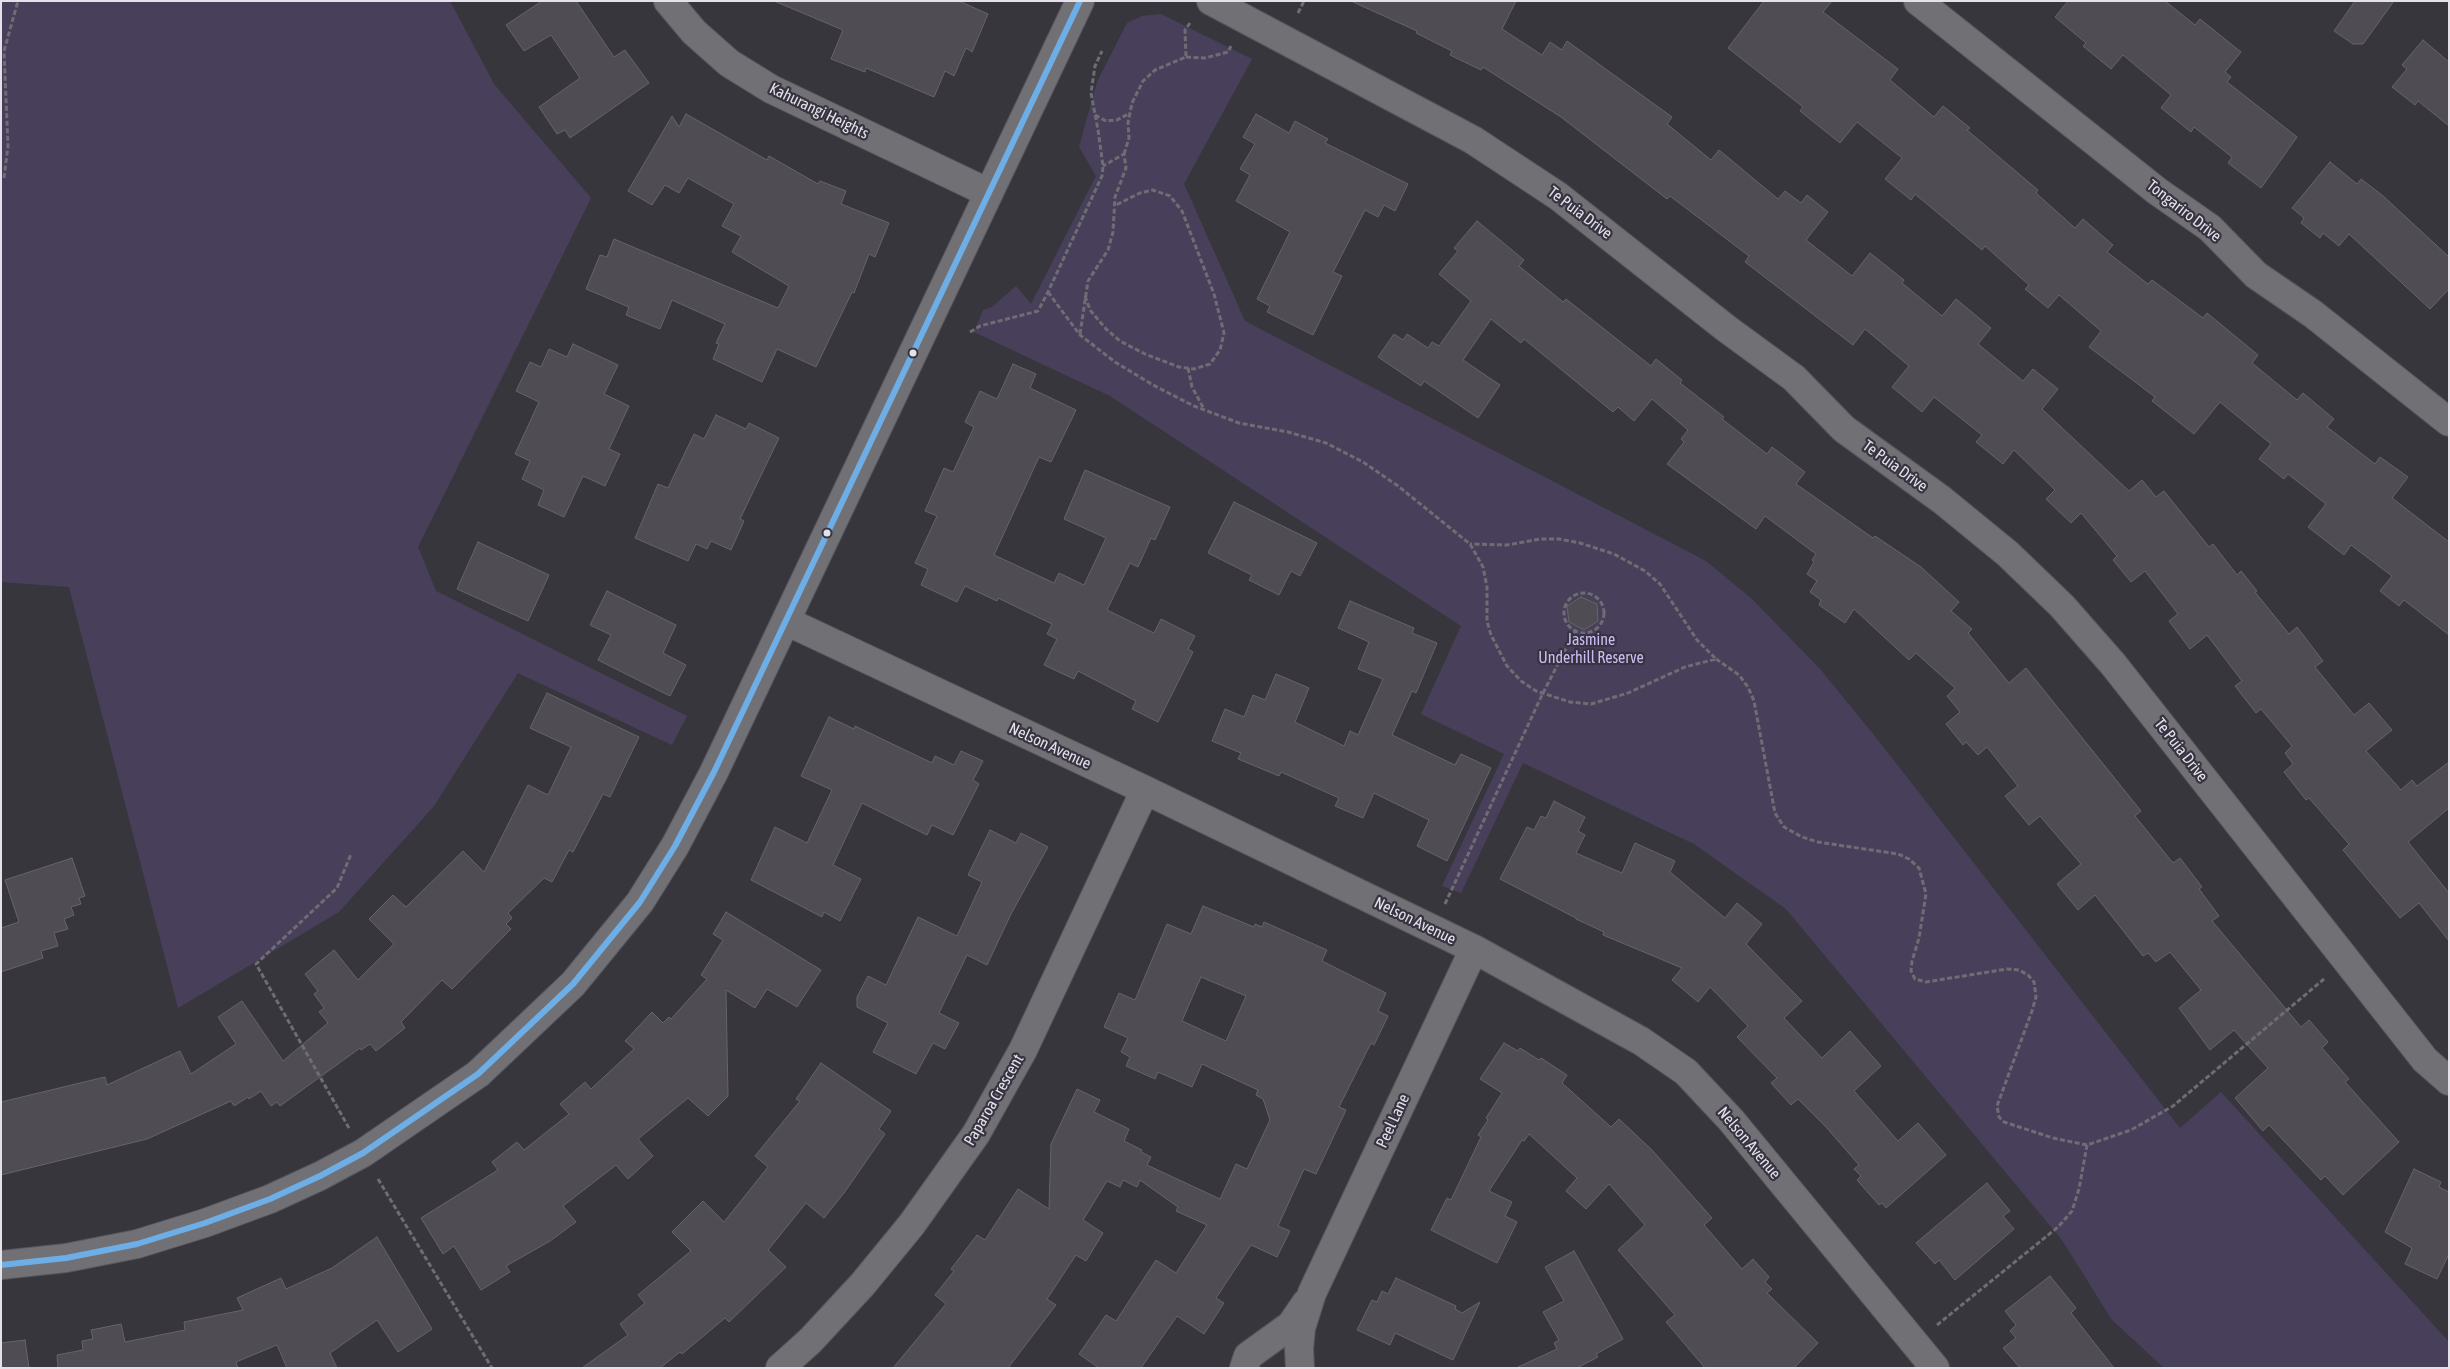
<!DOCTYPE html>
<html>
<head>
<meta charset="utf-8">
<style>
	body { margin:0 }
	#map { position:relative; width:2450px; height:1369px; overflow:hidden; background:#38363d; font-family:"Asap Condensed",sans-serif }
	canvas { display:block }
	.frame { position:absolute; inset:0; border:2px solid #e4e1ea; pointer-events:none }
</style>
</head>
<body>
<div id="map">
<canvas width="2450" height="1369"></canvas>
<div class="frame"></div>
</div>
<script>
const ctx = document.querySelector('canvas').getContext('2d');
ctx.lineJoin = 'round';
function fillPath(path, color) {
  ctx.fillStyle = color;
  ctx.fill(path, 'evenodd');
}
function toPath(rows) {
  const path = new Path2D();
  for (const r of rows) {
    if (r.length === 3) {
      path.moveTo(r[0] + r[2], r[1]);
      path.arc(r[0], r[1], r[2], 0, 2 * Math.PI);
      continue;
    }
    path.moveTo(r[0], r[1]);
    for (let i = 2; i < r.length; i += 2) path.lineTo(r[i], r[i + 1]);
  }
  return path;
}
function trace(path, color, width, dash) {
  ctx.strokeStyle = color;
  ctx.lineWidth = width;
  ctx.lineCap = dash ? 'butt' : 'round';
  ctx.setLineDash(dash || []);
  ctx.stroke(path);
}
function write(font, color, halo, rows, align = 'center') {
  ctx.font = font + ' "Asap Condensed",sans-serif';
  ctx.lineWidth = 4.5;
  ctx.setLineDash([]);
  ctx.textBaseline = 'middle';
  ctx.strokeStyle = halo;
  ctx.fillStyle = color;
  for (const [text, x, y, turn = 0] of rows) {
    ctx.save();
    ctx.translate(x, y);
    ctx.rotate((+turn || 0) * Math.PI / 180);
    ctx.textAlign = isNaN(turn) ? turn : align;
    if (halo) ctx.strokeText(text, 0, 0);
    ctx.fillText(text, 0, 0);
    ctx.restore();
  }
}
const green = toPath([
	[1,1,450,1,494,84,591,198,418,547,436,591,687,716,672,745,518,673,434,806,339,912,178,1008,69,587,1,582],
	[1161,14,1252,59,1184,184,1245,321,1706,561,1752,599,1820,669,1878,740,2180,1128,2221,1092,2449,1342,2449,1368,2164,1368,2112,1320,2062,1240,1786,909,1694,844,1523,763,1461,893,1442,886,1504,754,1421,714,1461,626,1110,396,974,332,983,310,992,307,1016,286,1031,304,1096,176,1079,147,1097,82,1127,23,1142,16]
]);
const building = toPath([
	[542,1,576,1,614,57,625,50,649,83,570,138,565,130,557,134,539,107,580,78,551,35,524,51,506,25,542,1],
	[774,1,959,1,988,14,972,52,966,48,954,76,945,71,934,97,866,68,865,72,831,59,843,30,774,1],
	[1351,1,1516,1,1502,29,1542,55,1550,42,1562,50,1567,41,1672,117,1667,124,1711,160,1719,150,1778,199,1785,191,1801,203,1807,195,1828,212,1806,240,1852,276,1870,253,1904,280,1902,283,1942,316,1956,299,1991,328,1978,344,2023,381,2033,369,2058,389,2042,409,2129,491,2142,480,2156,497,2164,491,2209,547,2213,544,2237,575,2241,571,2257,591,2255,592,2289,634,2297,627,2323,661,2315,667,2354,715,2369,703,2392,730,2366,751,2401,790,2412,780,2417,786,2449,762,2449,808,2408,842,2449,893,2449,941,2419,903,2400,918,2343,850,2349,844,2309,798,2306,800,2284,772,2293,764,2285,753,2292,746,2261,709,2256,713,2235,686,2242,681,2207,635,2190,649,2169,621,2178,614,2145,571,2131,582,2113,560,2117,556,2081,513,2071,523,2046,499,2055,490,2014,450,2003,464,1976,442,1982,435,1934,397,1922,412,1892,387,1909,366,1865,329,1853,345,1745,262,1749,256,1670,196,1667,199,1561,117,1483,67,1481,70,1450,55,1452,51,1416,33,1417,31,1351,1],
	[1764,1,1832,1,1823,12,1898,69,1890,80,1934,117,1943,106,1970,128,1967,130,2038,190,2036,193,2075,228,2083,219,2113,245,2107,252,2148,284,2152,280,2203,318,2207,313,2258,355,2252,363,2297,400,2303,393,2334,419,2327,427,2375,464,2380,457,2408,477,2392,498,2449,542,2449,635,2404,600,2399,606,2380,591,2392,576,2351,545,2344,555,2308,527,2326,504,2288,474,2284,479,2259,459,2271,444,2220,402,2194,434,2152,401,2155,397,2089,347,2101,331,2059,295,2048,308,2025,289,2029,285,1985,246,1982,250,1915,194,1911,200,1885,179,1902,158,1857,122,1840,143,1800,111,1803,107,1728,48,1764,1],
	[2068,1,2165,1,2195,25,2200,19,2241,52,2225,72,2231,77,2227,82,2297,137,2261,188,2228,163,2232,157,2194,127,2191,132,2161,108,2171,95,2123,55,2111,69,2083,46,2086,43,2055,17,2068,1],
	[2355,1,2394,1,2363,44,2353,44,2334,31,2355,1],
	[2423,40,2449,62,2449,126,2418,101,2415,105,2392,87,2407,69,2402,65,2423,40],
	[686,114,767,160,769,156,818,184,820,181,846,191,841,204,889,223,875,257,869,254,854,293,852,292,816,367,777,349,762,382,713,359,719,344,716,343,725,324,672,300,660,329,626,315,629,307,586,289,600,255,607,257,614,239,778,308,789,286,732,252,741,236,722,226,734,204,688,178,679,193,665,185,652,205,628,191,672,116,679,127,686,114],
	[1256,114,1289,133,1295,121,1328,139,1325,143,1408,184,1395,211,1384,205,1378,217,1365,210,1333,272,1342,276,1313,335,1267,312,1270,306,1257,299,1290,232,1236,201,1250,175,1240,169,1255,144,1243,137,1256,114],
	[2330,162,2357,184,2361,179,2382,195,2449,257,2449,289,2430,309,2349,234,2339,246,2323,233,2320,238,2301,223,2304,218,2292,208,2330,162],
	[1477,221,1524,260,1519,266,1563,302,1566,299,1651,366,1656,359,1682,380,1680,383,1724,417,1722,419,1767,454,1772,447,1805,472,1796,484,1873,538,1875,536,1921,567,1959,602,1951,611,1972,629,1968,633,2009,683,2026,668,2141,811,2135,816,2173,863,2180,858,2202,887,2199,889,2219,916,2212,921,2301,1027,2309,1020,2328,1042,2322,1048,2349,1079,2345,1082,2399,1142,2343,1195,2325,1176,2321,1180,2269,1125,2263,1131,2235,1098,2268,1068,2234,1030,2210,1050,2179,1008,2201,990,2170,952,2156,962,2148,953,2143,956,2095,895,2078,910,2057,884,2081,864,2040,816,2029,825,2005,796,2018,786,1987,747,1978,755,1966,742,1963,745,1946,724,1960,712,1947,696,1955,688,1916,653,1909,660,1854,609,1845,623,1819,605,1821,600,1810,592,1817,581,1807,574,1814,562,1812,560,1816,554,1765,516,1756,529,1667,464,1684,442,1681,439,1688,430,1652,399,1634,421,1618,407,1613,412,1524,339,1521,343,1491,319,1463,360,1500,385,1478,418,1424,381,1421,386,1378,357,1394,334,1403,340,1407,334,1428,348,1432,342,1439,346,1471,301,1439,274,1458,251,1454,248,1477,221],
	[573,344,618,365,604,394,629,406,609,449,620,454,605,486,583,476,564,517,538,505,544,490,522,479,530,461,515,454,539,402,516,391,530,362,541,367,549,349,567,357,573,344],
	[1013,364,1036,374,1030,388,1076,410,1051,462,1039,457,994,555,1054,583,1059,573,1084,585,1106,538,1064,519,1085,470,1170,507,1155,540,1151,538,1138,567,1130,563,1107,610,1154,633,1161,619,1195,636,1188,649,1193,652,1158,722,1132,709,1136,701,1078,671,1074,679,1044,665,1057,639,1047,634,1052,624,998,598,997,601,965,586,957,602,921,585,928,569,915,563,937,516,925,511,944,468,953,472,974,427,965,422,980,391,997,399,1013,364],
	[716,415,746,429,749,423,779,438,740,519,744,521,731,550,711,541,707,549,696,544,688,561,635,538,658,484,668,488,694,434,704,439,716,415],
	[1234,502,1317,543,1300,576,1291,571,1279,595,1249,580,1252,575,1208,553,1234,502],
	[478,542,549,575,528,621,457,589,478,542],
	[607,591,676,625,663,653,686,665,670,696,598,660,611,635,590,625,607,591],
	[1581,597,1597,604,1598,621,1584,630,1569,622,1567,606,1581,597],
	[1350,601,1414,628,1412,633,1437,643,1416,693,1412,691,1392,735,1455,765,1461,754,1491,768,1447,861,1417,846,1429,820,1374,793,1363,818,1335,806,1339,798,1281,772,1279,776,1238,759,1241,753,1212,741,1225,709,1244,717,1253,695,1265,700,1276,674,1309,688,1295,722,1344,746,1350,731,1358,735,1383,679,1358,669,1369,642,1338,628,1350,601],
	[547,693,639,737,610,797,603,794,573,852,569,850,552,882,544,878,508,913,512,918,506,924,511,929,452,989,442,980,401,1022,405,1028,376,1051,370,1044,361,1050,360,1048,280,1106,277,1102,271,1106,261,1091,249,1099,248,1097,234,1106,231,1101,147,1139,1,1175,1,1102,105,1077,107,1085,180,1051,191,1074,236,1044,218,1017,242,1001,283,1061,328,1023,319,1012,324,1008,314,994,318,991,305,974,334,950,358,980,394,944,369,919,393,895,406,907,463,851,484,872,528,785,548,795,571,747,530,728,547,693],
	[829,717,854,729,855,726,932,763,935,756,954,765,961,751,983,761,973,780,979,784,953,835,932,825,927,835,862,803,833,865,861,879,840,921,824,912,822,917,751,880,775,827,807,843,832,790,801,776,829,717],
	[1554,801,1585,817,1578,831,1585,835,1576,853,1622,873,1635,843,1675,861,1670,872,1725,918,1737,903,1762,924,1746,944,1802,1001,1784,1018,1822,1058,1850,1031,1881,1066,1854,1091,1898,1141,1918,1123,1946,1155,1886,1208,1882,1203,1879,1205,1857,1180,1861,1176,1854,1169,1859,1165,1826,1127,1798,1099,1791,1105,1771,1083,1777,1078,1737,1037,1748,1026,1710,987,1698,1002,1672,980,1682,968,1603,935,1604,932,1576,919,1576,918,1500,879,1527,827,1534,830,1541,816,1546,818,1554,801],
	[990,830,1016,843,1021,833,1048,847,1011,914,987,965,967,955,939,1013,959,1023,945,1049,933,1043,916,1074,873,1052,888,1023,857,1007,857,997,868,976,886,985,918,917,957,936,982,882,968,875,990,830],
	[72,858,85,896,79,898,81,904,71,907,74,915,64,919,68,929,54,933,58,946,41,951,43,958,1,972,1,928,19,922,5,880,72,858],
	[1203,906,1254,927,1255,924,1262,927,1264,922,1327,950,1322,961,1386,993,1378,1011,1388,1016,1374,1045,1371,1043,1339,1107,1346,1110,1316,1174,1304,1169,1278,1226,1290,1231,1277,1257,1251,1245,1216,1298,1224,1303,1204,1334,1177,1316,1141,1368,1099,1368,1079,1354,1106,1315,1116,1321,1156,1260,1176,1273,1207,1225,1176,1211,1178,1207,1140,1180,1137,1187,1123,1180,1120,1187,1107,1181,1083,1220,1103,1233,1086,1261,1076,1255,1047,1299,1056,1305,1008,1368,893,1368,946,1304,935,1295,954,1271,951,1269,977,1235,985,1240,1018,1189,1049,1209,1051,1144,1077,1089,1100,1100,1094,1112,1129,1129,1124,1141,1142,1150,1141,1152,1151,1157,1147,1165,1220,1199,1236,1164,1247,1169,1270,1120,1263,1099,1256,1095,1258,1090,1202,1064,1192,1087,1158,1072,1155,1079,1126,1066,1130,1057,1121,1052,1128,1038,1104,1027,1119,993,1135,1000,1167,924,1191,934,1203,906],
	[1201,977,1246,996,1226,1041,1182,1021,1201,977],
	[726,912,821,970,797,1007,767,989,755,1008,726,990,728,1096,708,1116,688,1098,638,1139,653,1156,628,1179,616,1165,563,1206,576,1222,550,1241,506,1266,510,1272,481,1290,454,1246,443,1254,421,1218,498,1170,492,1162,517,1142,524,1150,569,1114,560,1104,585,1082,591,1089,634,1049,625,1041,652,1012,663,1023,669,1017,671,1019,707,979,701,975,723,940,713,934,726,912],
	[1504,1043,1518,1051,1520,1048,1539,1060,1541,1058,1567,1075,1562,1083,1611,1127,1619,1119,1652,1150,1712,1218,1704,1225,1742,1269,1753,1259,1769,1277,1765,1282,1772,1289,1767,1293,1818,1343,1794,1368,1705,1368,1666,1322,1675,1315,1618,1250,1645,1225,1609,1184,1586,1209,1566,1191,1577,1178,1529,1134,1524,1141,1522,1140,1489,1191,1512,1202,1505,1216,1517,1222,1497,1263,1431,1230,1447,1198,1451,1200,1481,1137,1478,1135,1488,1120,1486,1118,1502,1093,1480,1079,1504,1043],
	[821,1063,891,1111,879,1129,885,1134,844,1193,824,1218,806,1203,768,1250,786,1267,729,1322,725,1318,682,1354,680,1352,660,1368,582,1368,628,1335,620,1324,645,1303,638,1295,691,1251,672,1232,703,1201,724,1222,768,1167,755,1156,800,1101,796,1099,821,1063],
	[2414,1169,2441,1182,2439,1187,2449,1192,2449,1254,2437,1279,2405,1264,2412,1248,2385,1232,2414,1169],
	[1987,1183,2010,1211,2003,1216,2014,1229,1955,1280,1939,1260,1935,1264,1916,1243,1987,1183],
	[377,1237,432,1329,398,1352,377,1320,330,1353,337,1368,287,1368,277,1345,236,1362,238,1368,58,1368,57,1355,83,1350,82,1341,93,1339,91,1330,121,1324,125,1342,185,1330,184,1322,243,1310,237,1298,281,1278,286,1289,332,1268,377,1237],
	[1574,1251,1623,1339,1596,1354,1598,1357,1577,1368,1516,1368,1557,1349,1554,1343,1559,1340,1543,1312,1564,1301,1545,1267,1574,1251],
	[2050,1276,2076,1308,2071,1313,2114,1368,2020,1368,2003,1348,2016,1338,2010,1331,2016,1325,2005,1311,2050,1276],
	[1396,1278,1456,1306,1455,1309,1462,1313,1480,1302,1453,1360,1395,1333,1390,1345,1357,1330,1372,1300,1377,1302,1382,1291,1388,1294,1396,1278],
	[25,1340,29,1368,1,1368,1,1343,25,1340]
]);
const path = toPath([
	[1298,13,1304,1],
	[1186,57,1205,58,1224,53,1228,52,1231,46],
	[1095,115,1106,121,1117,120,1130,113],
	[1124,154,1129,138,1128,123,1132,103,1143,81,1155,70,1186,57,1185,30,1190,23],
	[4,178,8,146,4,51,18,1],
	[1048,292,1080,335,1115,362,1153,385,1194,406,1239,423,1288,432,1326,443,1363,462,1398,486,1470,544,1483,567,1487,587,1487,621,1491,635,1507,666,1521,681,1536,691,1570,702,1591,704,1628,693,1685,667,1716,659,1697,640,1660,584,1645,571,1614,554,1580,543,1559,539,1540,539,1507,545,1470,544],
	[1085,296,1090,310,1106,329,1120,341,1145,354,1179,367,1194,369,1210,364,1220,350,1224,333,1214,294,1182,211,1170,196,1153,190,1140,193,1116,205],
	[970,332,980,326,1038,311,1048,292,1102,176,1103,166,1098,130,1091,93,1095,66,1102,51],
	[1080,334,1088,281,1108,250,1113,232,1115,197,1126,168,1124,154,1103,166],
	[1188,368,1192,387,1204,409],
	[1584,613,20],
	[1716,659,1739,675,1748,687,1754,701,1775,813,1784,827,1802,837,1818,842,1898,854,1909,859,1919,868,1926,894,1919,938,1912,961,1911,971,1915,979,1926,982,2007,969,2019,970,2028,975,2034,982,2036,997,2032,1011,1997,1106,1999,1117,2004,1122,2053,1138,2087,1145,2131,1130,2173,1106,2324,979],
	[1445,904,1542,695,1575,631],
	[349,1128,256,964,337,888,351,854],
	[378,1179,492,1368],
	[1937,1325,2058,1227,2072,1211,2079,1189,2087,1145]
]);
const minor = toPath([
	[668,1,694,32,729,63,771,89,989,193],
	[1211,1,1473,140,1558,196,1727,329,1794,378,1844,429,1942,500,2008,554,2062,606,2113,664,2425,1060,2449,1081],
	[1918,1,2157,191,2210,228,2256,275,2313,314,2449,422],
	[786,621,1145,790,1474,949,1641,1041,1686,1072,1731,1120,1935,1368],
	[1,1265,66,1258,137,1244,205,1223,270,1199,320,1176,363,1153,478,1074,573,984,640,902,675,846,714,772,1080,1],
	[780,1368,810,1341,862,1285,912,1224,976,1134,1023,1050,1145,790],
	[1244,1368,1248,1356,1291,1325,1306,1303],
	[1300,1368,1299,1349,1301,1328,1312,1293,1474,949]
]);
const bus1 = toPath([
	[1,1265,66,1258,137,1244,205,1223,270,1199,320,1176,363,1153,478,1074,573,984,640,902,675,846,714,772,1080,1]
]);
const markers = [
	[913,353,4.5,"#e4e1ea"],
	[827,533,4.5,"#e4e1ea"]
];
const streetNames = [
	["Kahurangi Heights",819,111,26],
	["Tongariro Drive",2184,211,38],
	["Te Puia Drive",1580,213,37],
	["Te Puia Drive",1895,466,36],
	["Nelson Avenue",1050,746,25],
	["Te Puia Drive",2181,750,52],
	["Nelson Avenue",1415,921,26],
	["Paparoa Crescent",994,1100,-60],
	["Peel Lane",1393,1121,-65],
	["Nelson Avenue",1749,1143,50]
];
const parkNames = [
	["Jasmine",1591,640],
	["Underhill Reserve",1591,658]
];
fillPath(green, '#48405a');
fillPath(building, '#4f4d53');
trace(building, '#66646b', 1);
trace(minor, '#57555c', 30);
trace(path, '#6f6d73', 3, [5, 2.5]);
trace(minor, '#717075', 28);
trace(bus1, '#6eaee7', 6);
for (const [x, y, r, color] of markers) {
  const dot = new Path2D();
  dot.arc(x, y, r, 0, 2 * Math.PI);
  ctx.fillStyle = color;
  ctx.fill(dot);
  trace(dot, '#373340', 2);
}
write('16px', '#e4e1ea', '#373340', streetNames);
write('16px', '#cdbbf5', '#373340', parkNames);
</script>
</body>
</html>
